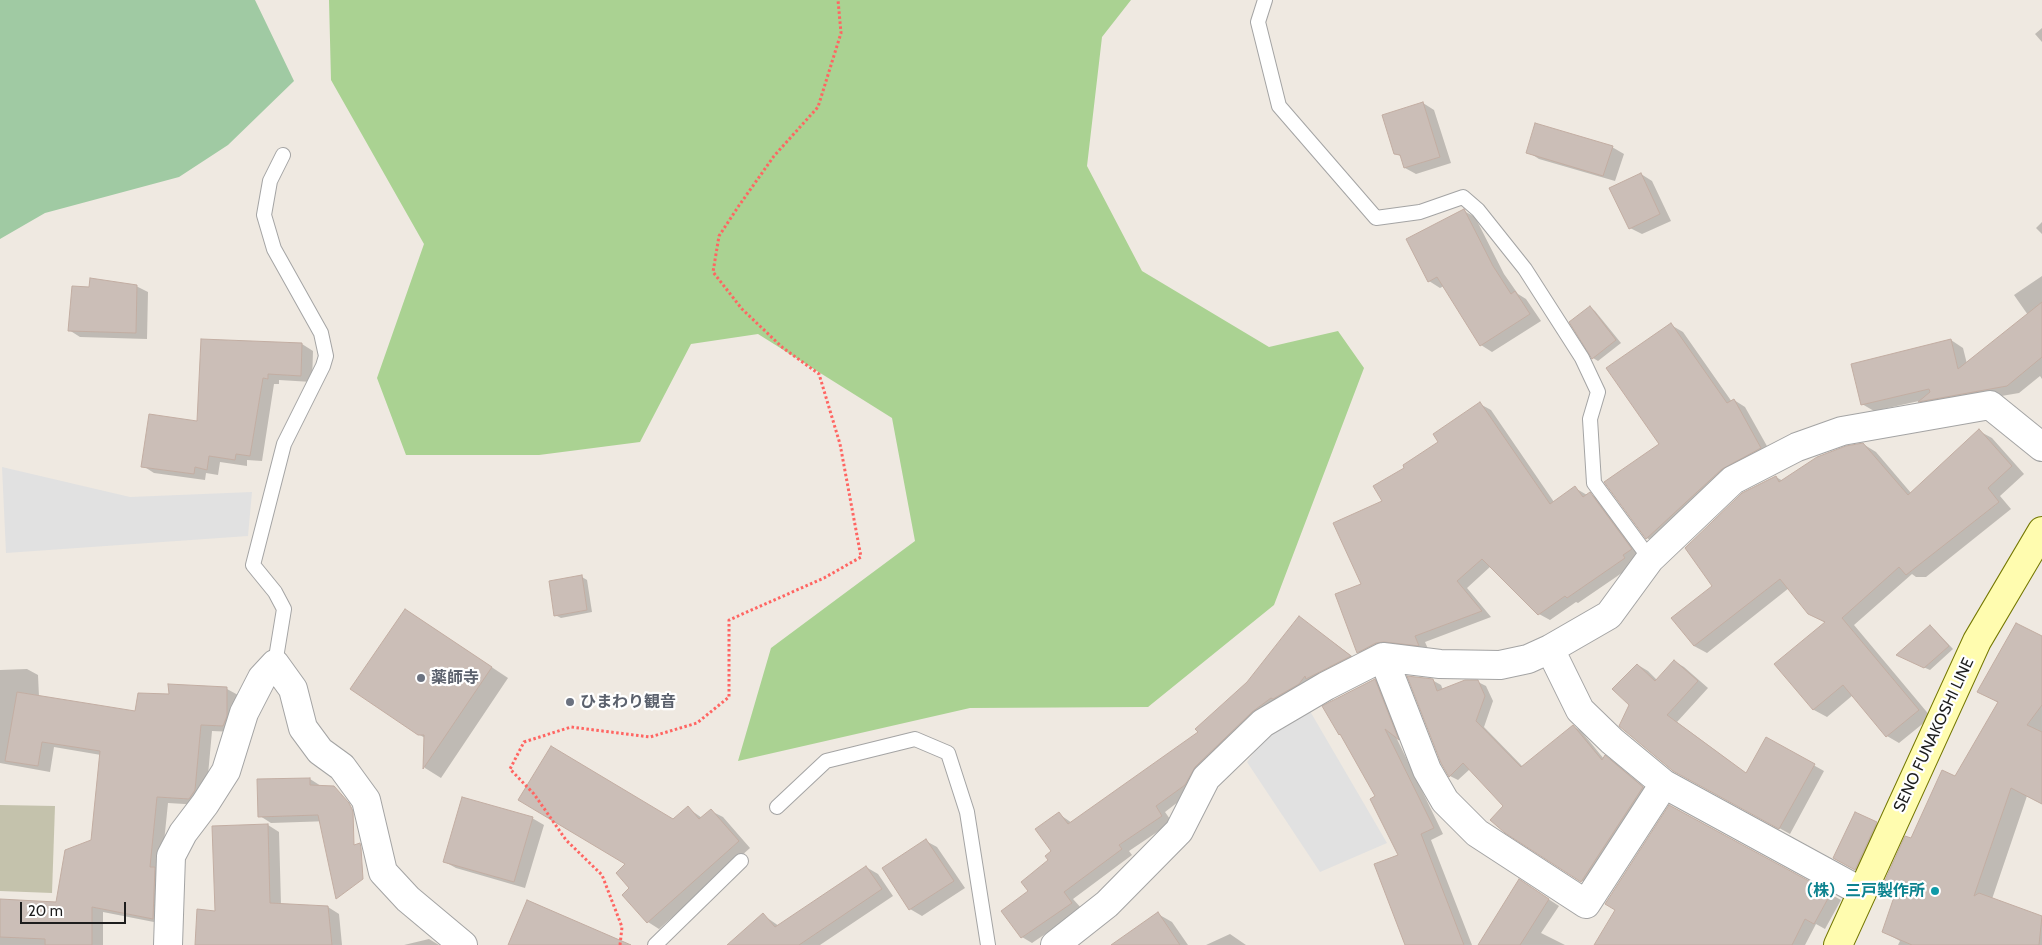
<!DOCTYPE html>
<html>
<head>
<meta charset="utf-8">
<style>
	body { margin:0 }
	#map { position:relative; width:2042px; height:945px; overflow:hidden; background:#efe9e1; font-family:Cabin,sans-serif }
	canvas { display:block }
	.scale { position:absolute; left:20px; top:902px; width:106px; height:22px; box-sizing:border-box; border:2px solid #1d1d1d; border-top:0; padding-left:6px; font-size:15px; line-height:18px; white-space:nowrap; color:#1d1d1d; -webkit-text-stroke:4px #fff; paint-order:stroke }
</style>
</head>
<body>
<div id="map">
<canvas width="2042" height="945"></canvas>
<div class="scale">20 m</div>
</div>
<script>
const ctx = document.querySelector('canvas').getContext('2d');
ctx.lineJoin = 'round';
function fillPath(path, color) {
  ctx.fillStyle = color;
  ctx.fill(path, 'evenodd');
}
function toPath(rows) {
  const path = new Path2D();
  for (const r of rows) {
    path.moveTo(r[0], r[1]);
    for (let i = 2; i < r.length; i += 2) path.lineTo(r[i], r[i + 1]);
  }
  return path;
}
function trace(path, color, width, dash) {
  ctx.strokeStyle = color;
  ctx.lineWidth = width;
  ctx.lineCap = dash ? 'butt' : 'round';
  ctx.setLineDash(dash || []);
  ctx.stroke(path);
}
function write(font, color, halo, rows, align = 'center') {
  ctx.font = font + ' Cabin,"Noto Sans JP",sans-serif';
  ctx.lineWidth = 4.5;
  ctx.setLineDash([]);
  ctx.textBaseline = 'middle';
  ctx.strokeStyle = halo;
  ctx.fillStyle = color;
  for (const [text, x, y, turn = 0] of rows) {
    ctx.save();
    ctx.translate(x, y);
    ctx.rotate((+turn || 0) * Math.PI / 180);
    ctx.textAlign = isNaN(turn) ? turn : align;
    if (halo) ctx.strokeText(text, 0, 0);
    ctx.fillText(text, 0, 0);
    ctx.restore();
  }
}
const construction = toPath([
	[0,805,55,806,52,893,0,891]
]);
const forest = toPath([
	[329,0,1131,0,1102,37,1087,166,1142,271,1269,347,1338,331,1364,368,1274,605,1148,707,970,708,738,761,771,648,915,541,892,418,758,334,691,344,640,442,539,455,406,455,377,378,424,244,331,80]
]);
const cemetery = toPath([
	[0,0,255,0,294,81,228,145,179,177,45,213,0,239]
]);
const parking = toPath([
	[2,467,130,497,252,492,248,536,6,553],
	[1307,706,1387,843,1320,872,1247,762,1267,734]
]);
const shadow = toPath([
	[2042,28,2042,42,2035,34],
	[1423,103,1434,110,1451,163,1416,174,1405,168,1402,157,1395,153],
	[1612,147,1624,154,1615,181,1539,159,1528,152],
	[1641,174,1652,181,1671,221,1642,234,1630,228],
	[1464,211,1475,217,1504,274,1518,294,1526,299,1541,321,1492,352,1481,345,1444,286,1440,288,1429,281],
	[2042,222,2042,234,2036,228],
	[2042,276,2042,379,2040,376,2019,393,1931,408,1919,401,1874,411,1862,404,1951,340,1963,348,1967,364,2028,315,2014,295],
	[136,286,148,292,147,339,80,337,69,330,90,288],
	[1590,307,1595,311,1621,343,1598,361,1593,358],
	[1671,325,1683,332,1732,402,1734,400,1745,407,1772,455,1658,545,1647,538,1606,482,1661,445],
	[302,344,313,351,312,382,279,380,279,384,274,384,262,461,247,460,247,466,220,462,218,475,206,473,205,480,154,473,143,466],
	[1480,404,1491,410,1554,502,1575,488,1587,495,1590,494,1600,500,1642,555,1635,564,1578,603,1576,602,1550,620,1539,614,1491,566,1467,588,1491,617,1425,642,1429,651,1368,658,1358,652,1362,585,1384,501,1406,468,1440,442],
	[1979,431,1992,438,2024,474,2000,496,2011,509,1926,577,1916,577,1912,574,1854,625,1931,717,1899,743,1887,736,1853,695,1827,717,1814,710,1776,664,1826,623,1809,614,1789,588,1707,653,1694,646,1714,586,1776,477,1783,481,1863,444,1876,452,1911,493],
	[582,577,587,580,592,612,561,618,555,615],
	[406,610,508,678,441,778,425,768,425,738,418,734],
	[1299,617,1360,662,1165,812,1172,822,1129,851,1132,855,1073,899,1082,909,1032,943,1022,937,1030,891,1050,860,1053,852,1059,814,1072,823,1200,732,1248,682],
	[1930,627,1935,630,1953,649,1930,670,1903,658],
	[2042,637,2042,804,2027,796,1992,899,2042,918,2042,945,1898,945,1900,941,1884,932,1912,840,1956,778,1999,703,1979,692],
	[1674,661,1684,667,1708,688,1677,722,1747,774,1774,743,1824,771,1790,834,1685,776,1630,705,1638,665,1648,671,1657,680],
	[27,669,38,675,39,697,136,713,170,696,227,689,238,695,235,732,212,731,206,797,201,805,168,803,161,872,164,924,103,912,103,945,0,945,0,900,57,903,92,841,101,755,54,747,50,772,0,763,0,670],
	[1375,680,1385,686,1408,744,1396,737,1443,834,1431,840,1472,945,1407,945,1400,856,1377,797,1343,736,1339,734],
	[1432,680,1441,685,1443,690,1478,682,1486,686,1493,701,1484,727,1523,767,1573,726,1581,731,1604,759,1605,757,1613,761,1651,793,1590,886,1506,832,1504,806,1470,769,1458,780,1450,776],
	[310,779,321,786,330,821,271,823,260,816],
	[1670,806,1841,900,1825,929,1816,924,1805,945,1596,945,1616,910],
	[688,808,702,818,711,811,723,817,750,848,659,929,648,922,631,888,673,820],
	[532,818,544,825,525,888,456,868,445,862],
	[1876,824,1888,830,1867,876,1834,858],
	[268,825,279,832,281,905,328,907,339,914,342,945,196,945],
	[926,841,937,847,965,888,922,916,910,909,883,869],
	[866,867,878,874,893,896,820,945,734,945,763,915,779,926],
	[1530,887,1559,906,1541,933,1565,945,1479,945],
	[1158,914,1172,922,1188,945,1146,945],
	[1230,934,1246,945,1206,945],
	[429,939,439,945,404,945]
]);
const building = toPath([
	[1423,102,1440,157,1404,168,1400,155,1394,154,1382,115,1423,102],
	[1535,123,1613,146,1603,176,1526,153,1535,123],
	[1641,173,1660,214,1629,229,1609,188,1641,173],
	[1464,209,1493,266,1511,294,1515,291,1530,314,1480,346,1437,277,1428,282,1406,239,1464,209],
	[90,278,137,285,136,333,68,331,72,286,89,287,90,278],
	[2042,302,2042,357,2007,386,1918,402,1930,392,1929,389,1861,405,1851,364,1951,339,1958,369,2042,302],
	[1590,306,1616,340,1592,359,1569,322,1590,306],
	[1671,323,1727,403,1734,399,1761,448,1722,469,1646,539,1604,482,1659,444,1606,368,1671,323],
	[201,339,302,343,301,376,268,374,268,379,263,378,250,456,236,454,235,460,209,456,207,470,195,467,194,474,141,467,149,414,197,421,201,339],
	[1480,402,1550,504,1575,486,1583,497,1590,492,1632,549,1623,555,1625,558,1567,598,1565,596,1538,615,1482,559,1457,581,1482,611,1415,636,1419,646,1384,642,1376,643,1357,653,1335,594,1361,584,1333,523,1382,501,1373,486,1404,468,1403,465,1438,442,1433,434,1480,402],
	[1979,429,2012,466,1988,488,1999,502,1906,575,1899,567,1842,618,1919,710,1886,737,1843,685,1813,710,1774,664,1825,622,1808,614,1780,579,1694,646,1671,618,1712,586,1685,548,1742,493,1776,476,1779,482,1817,457,1846,446,1863,443,1908,495,1979,429],
	[582,575,587,610,554,616,549,581,582,575],
	[405,609,492,667,423,769,424,735,418,735,350,689,405,609],
	[1299,616,1351,656,1306,679,1305,676,1299,684,1273,699,1271,698,1252,712,1195,767,1185,785,1156,806,1162,816,1119,845,1122,849,1064,892,1072,903,1021,938,1001,911,1028,891,1021,882,1048,860,1045,856,1051,851,1035,829,1059,812,1068,824,1198,732,1195,729,1247,682,1299,616],
	[2016,623,2042,636,2042,705,2027,725,2042,732,2042,804,2011,788,1974,896,1979,893,2042,916,2039,945,1912,945,1882,932,1895,894,1882,887,1905,836,1911,838,1942,770,1955,776,1998,702,1977,692,2016,623],
	[1930,625,1949,646,1924,668,1896,655,1930,625],
	[1674,660,1698,681,1667,715,1746,773,1766,737,1815,764,1779,829,1673,771,1619,726,1629,705,1612,689,1637,664,1655,681,1674,660],
	[1407,676,1433,679,1437,691,1465,680,1478,680,1485,696,1476,721,1521,767,1573,725,1602,760,1605,755,1643,787,1581,882,1505,833,1490,820,1503,806,1463,763,1449,777,1441,763,1407,676],
	[1375,679,1399,740,1385,729,1434,828,1421,834,1464,945,1405,945,1374,864,1398,855,1370,799,1375,796,1340,734,1339,735,1322,706,1375,679],
	[168,684,227,687,227,716,223,726,201,725,195,790,189,799,157,797,150,867,155,867,153,919,92,907,92,945,45,945,45,939,0,937,0,899,56,902,65,850,91,840,100,751,42,742,38,766,5,761,17,692,135,711,138,693,169,694,168,684],
	[551,746,673,819,688,806,699,819,711,809,739,841,647,923,622,895,629,888,616,873,625,864,518,800,551,746],
	[310,778,310,785,334,786,349,803,353,811,354,845,360,843,361,848,363,879,336,899,318,815,258,817,257,779,310,778],
	[462,797,533,817,514,882,443,862,462,797],
	[1669,805,1831,893,1814,924,1805,919,1792,945,1594,945,1615,910,1605,904,1669,805],
	[1855,812,1877,822,1855,870,1833,858,1855,812],
	[268,824,270,903,328,906,332,945,195,945,197,909,215,911,212,826,268,824],
	[926,839,954,881,909,910,882,868,926,839],
	[866,866,882,889,799,945,727,945,763,913,775,927,866,866],
	[1519,879,1549,899,1520,945,1478,945,1519,879],
	[527,900,631,945,508,945,527,900],
	[1158,912,1180,945,1111,945,1158,912]
]);
const path = toPath([
	[620,945,622,927,602,875,566,840,534,794,510,769,524,742,571,727,650,737,697,723,729,697,729,620,824,578,861,557,840,444,819,374,783,348,742,309,713,272,719,236,738,207,774,156,818,107,841,33,838,0]
]);
const service = toPath([
	[1265,0,1258,22,1279,106,1376,218,1420,212,1463,197,1478,210,1525,269,1582,358,1598,392,1590,419,1594,483,1650,559],
	[275,664,284,609,275,592,253,565,284,444,323,366,326,356,321,333,274,249,264,215,270,181,283,155],
	[777,807,826,761,915,739,948,753,967,812,988,945],
	[655,945,741,861]
]);
const minor = toPath([
	[1550,649,1580,710,1612,741,1664,784,1862,892],
	[1383,657,1427,770,1445,801,1477,833,1586,904,1664,784],
	[168,945,171,856,183,833,205,804,226,771,244,713,262,678,275,664,293,689,303,728,320,751,342,767,366,800,383,872,408,899,463,945],
	[1055,945,1107,904,1179,831,1206,778,1263,723,1326,686,1383,657,1440,664,1500,665,1528,659,1550,649,1609,615,1650,559,1733,480,1797,447,1842,431,1990,405,2042,447]
]);
const secondary = toPath([
	[1838,945,1977,641,2042,531]
]);
const markers = [
	[421,678,5,"#6b7280"],
	[570,702,5,"#6b7280"],
	[1935,891,5,"#0f9aa8"]
];
const worshipNames = [
	["薬師寺",431,678],
	["ひまわり観音",580,702]
];
const streetNames = [
	["SENO FUNAKOSHI LINE",1934,735,-65]
];
const cultureNames = [
	["（株）三戸製作所",1925,891]
];
fillPath(construction, '#c4c2ac');
fillPath(forest, '#aad292');
fillPath(cemetery, '#a0caa3');
fillPath(parking, '#e1e1e1');
fillPath(shadow, '#0003');
fillPath(building, '#cbbeb7');
trace(building, '#c2ada2', 1);
trace(service, '#a4a4a4', 16);
trace(minor, '#a4a4a4', 30);
trace(secondary, '#747700', 30);
trace(path, '#ff6562', 3, [2.5, 2.5]);
trace(service, '#fff', 14);
trace(minor, '#fff', 28);
trace(secondary, '#fffcaf', 28);
for (const [x, y, r, color] of markers) {
  const dot = new Path2D();
  dot.arc(x, y, r, 0, 2 * Math.PI);
  ctx.fillStyle = color;
  ctx.fill(dot);
  trace(dot, '#fff', 2);
}
write('bold 16px', '#5b616d', '#fff', worshipNames, 'left');
write('16px', '#1d1d1d', '#fff', streetNames);
write('bold 16px', '#0d838f', '#fff', cultureNames, 'right');
</script>
</body>
</html>
